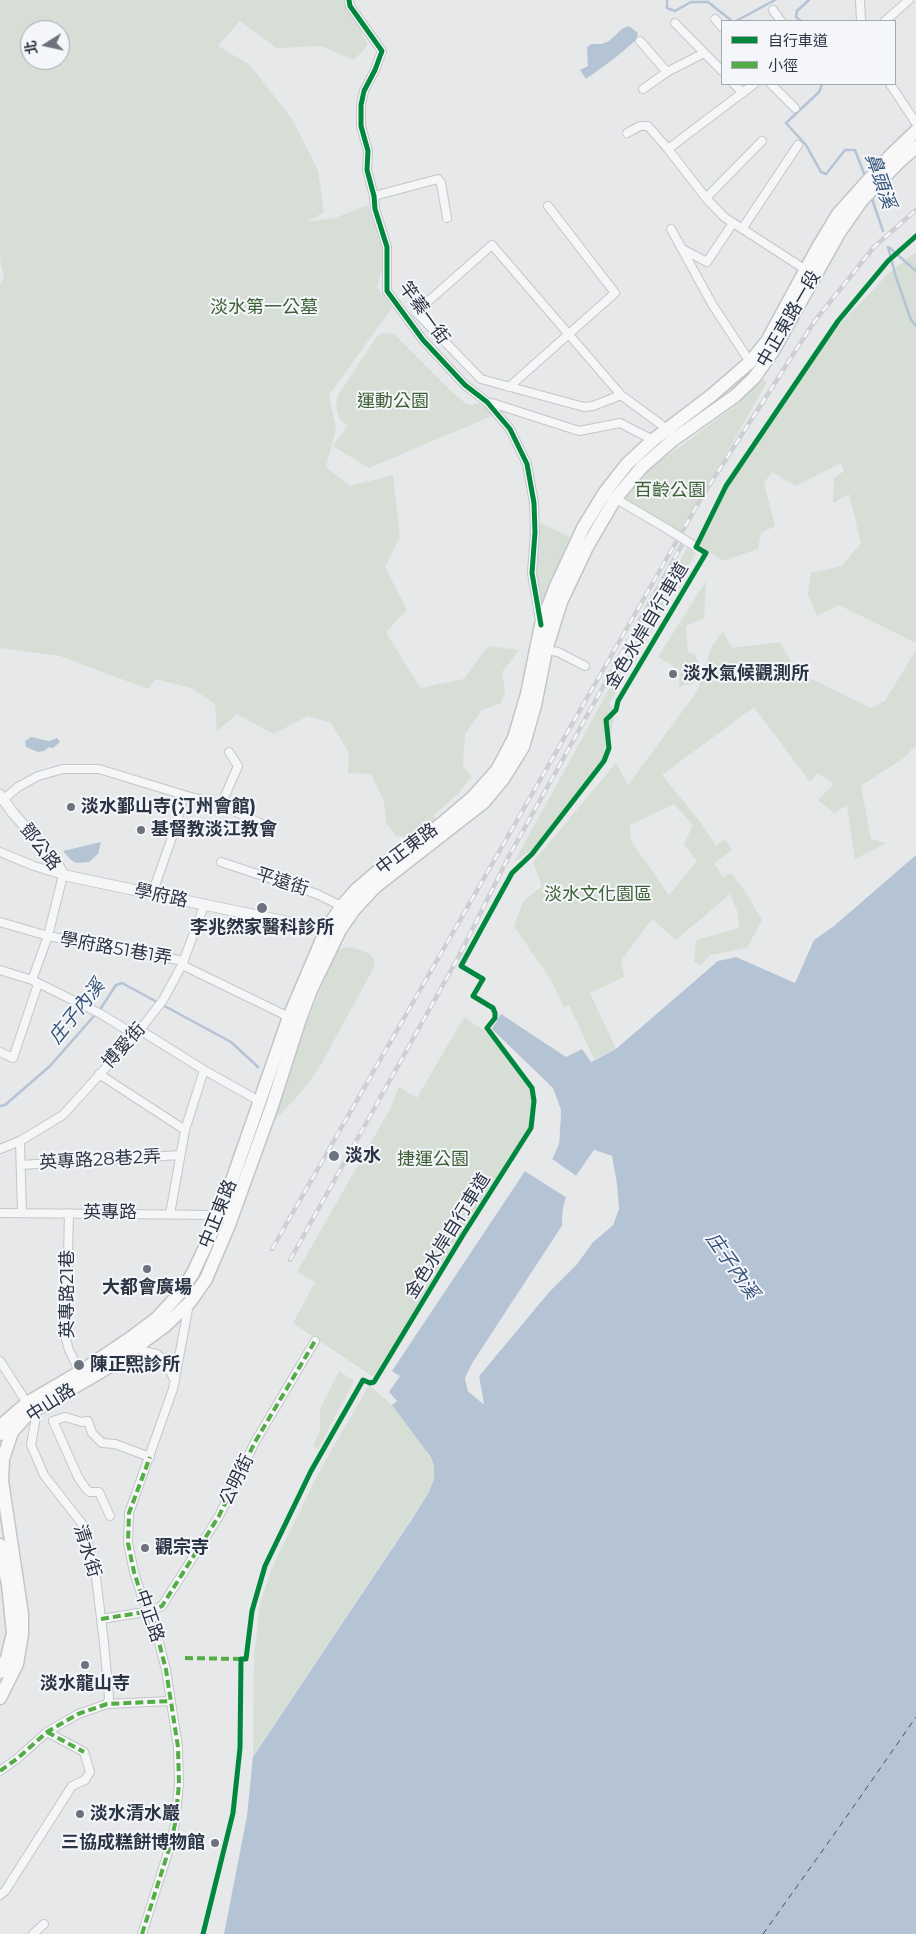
<!DOCTYPE html>
<html>
<head>
<meta charset="utf-8">
<style>
	body { margin:0 }
	#map { position:relative; width:916px; height:1934px; overflow:hidden; background:#e6e8ea; font-family:Montserrat,"Noto Sans TC",sans-serif }
	canvas { display:block }
	.legend { position:absolute; left:721px; top:20px; width:175px; height:65px; box-sizing:border-box; background:#f4f6f9; border:1px solid #a4a8b1; margin:0; padding:6px 9px; list-style:none; font-size:15px; color:#2b3445 }
	.legend li { display:flex; align-items:center; gap:10px; height:25px }
	.legend b { width:25px; border:1px solid #a4a8b1 }
	.north { position:absolute; left:20px; top:20px; width:50px; height:50px; box-sizing:border-box; background:#f4f6f9; border:1px solid #a4a8b1; border-radius:50%; rotate:260deg; font-size:14px; font-weight:700; line-height:20px; text-align:center; color:#2b3445 }
	.north::after { content:''; display:block; margin:auto; width:18px; height:22px; background:#6c737f; clip-path:polygon(50% 0,100% 100%,50% 72%,0 100%) }
</style>
</head>
<body>
<div id="map">
<canvas width="916" height="1934"></canvas>
<ul class="legend">
<li><b style="height:6px;background:#00873e"></b>自行車道</li>
<li><b style="height:6px;background:#54ac47"></b>小徑</li>
</ul>
<div class="north">北</div>
</div>
<script>
const ctx = document.querySelector('canvas').getContext('2d');
ctx.lineJoin = 'round';
function fillPath(path, color) {
  ctx.fillStyle = color;
  ctx.fill(path, 'evenodd');
}
function toPath(rows) {
  const path = new Path2D();
  for (const r of rows) {
    path.moveTo(r[0], r[1]);
    for (let i = 2; i < r.length; i += 2) path.lineTo(r[i], r[i + 1]);
  }
  return path;
}
function trace(path, color, width, dash) {
  ctx.strokeStyle = color;
  ctx.lineWidth = width;
  ctx.lineCap = dash ? 'butt' : 'round';
  ctx.setLineDash(dash || []);
  ctx.stroke(path);
}
function write(font, color, halo, rows, align = 'center') {
  ctx.font = font + ' Montserrat,"Noto Sans TC",sans-serif';
  ctx.lineWidth = 4;
  ctx.setLineDash([]);
  ctx.textBaseline = 'middle';
  ctx.strokeStyle = halo;
  ctx.fillStyle = color;
  for (const [text, x, y, turn = 0] of rows) {
    ctx.save();
    ctx.translate(x, y);
    ctx.rotate((+turn || 0) * Math.PI / 180);
    ctx.textAlign = isNaN(turn) ? turn : align;
    if (halo) ctx.strokeText(text, 0, 0);
    ctx.fillText(text, 0, 0);
    ctx.restore();
  }
}
const green = toPath([
	[0,0,345,0,368,45,354,60,321,46,277,48,240,21,218,46,250,65,292,119,318,170,324,212,307,222,335,218,368,205,381,239,383,264,377,287,392,308,329,395,336,429,326,467,350,486,393,475,400,537,385,567,407,610,386,632,420,688,464,679,488,646,519,650,502,672,505,692,501,703,482,710,465,734,463,765,471,777,458,794,433,816,440,822,414,841,409,837,396,836,386,822,384,801,371,774,348,773,349,753,331,723,308,716,273,734,237,714,217,731,215,704,191,688,156,679,148,689,60,656,0,648,0,284,4,278,0,259],
	[30,30,60,30,60,60,30,60],
	[916,252,916,643,839,605,817,616,808,595,811,573,842,566,861,543,849,494,833,503,834,478,844,471,841,463,796,486,772,472,764,483,775,526,761,533,758,549,723,561,696,544,727,486,839,325,888,274],
	[383,333,394,334,456,396,467,404,472,405,480,403,494,415,369,468,333,446,348,425,341,421,338,414,336,404,338,395,377,336],
	[762,379,767,382,729,449,678,533,623,501,650,469,739,403],
	[541,523,570,537,541,603,535,574,536,529],
	[687,548,696,553,609,704,615,710,606,762,541,844,514,862],
	[706,581,704,618,686,626,688,653,695,654,701,669,695,682,679,687,680,670,658,657],
	[723,631,732,648,780,642,797,672,871,708,885,701,916,650,916,745,905,757,861,786,871,839,886,843,855,859,847,805,834,813,818,800,834,784,817,773,810,782,754,707,662,775,701,823,716,846,725,839,732,850,714,863,723,877,731,873,746,893,762,920,747,948,710,955,701,966,694,961,696,940,739,928,738,913,730,894,676,940,652,919,621,961,624,977,590,993,616,1049,594,1059,569,1005,564,1007,552,982,514,926,523,902,542,886,533,862,616,763,628,785,698,690,712,646],
	[674,804,693,825,684,844,697,861,669,895,631,841,630,825],
	[352,947,370,954,374,960,374,967,319,1068,303,1090,276,1119,273,1120,273,1112,305,1027,336,952,343,948],
	[464,1017,489,1034,531,1091,534,1103,532,1117,527,1134,440,1267,375,1378,293,1323,315,1282,297,1272,390,1109,399,1087,417,1098],
	[339,1371,354,1381,318,1449,313,1446,320,1431,320,1409],
	[369,1385,392,1405,424,1447,434,1466,434,1479,429,1492,253,1757,254,1657,260,1604,271,1570,319,1472]
]);
const water = toPath([
	[629,26,638,33,636,40,615,58,586,79,580,70,588,66,587,47,591,44,602,44,609,41,622,29],
	[31,737,49,741,57,738,60,742,53,748,49,747,44,751,38,752,26,747,25,741],
	[101,842,98,854,89,862,76,863,71,860,63,851],
	[916,855,916,1934,224,1934,247,1816,253,1757,412,1519,429,1492,434,1479,434,1466,430,1456,392,1405,397,1401,389,1392,400,1376,392,1371,525,1171,566,1197,563,1208,562,1226,473,1362,465,1378,468,1391,483,1404,479,1376,549,1292,577,1264,593,1242,613,1225,619,1208,612,1156,594,1150,576,1176,552,1159,559,1144,561,1110,553,1088,492,1029,501,1014,566,1057,582,1049,591,1062,616,1049,718,961,736,957,795,983,814,940,834,926]
]);
const pier = toPath([
	[561,1110,559,1144,552,1159,576,1176,594,1150,612,1156,617,1184,619,1208,613,1225,593,1242,577,1264,549,1292,479,1376,484,1404,468,1391,465,1378,473,1362,562,1226,563,1208,566,1197,525,1171,526,1168,568,1196,565,1226,475,1363,468,1379,471,1390,480,1398,477,1374,547,1290,575,1262,591,1240,611,1223,617,1207,615,1184,610,1158,595,1153,576,1179,550,1161,557,1143,558,1114]
]);
const stream = toPath([
	[667,0,667,8,675,11,691,2,708,2,732,21],
	[736,21,775,0],
	[801,21,796,17,797,11,809,0],
	[822,84,819,92,786,123,806,145,821,172,826,174,845,150,855,150,865,176],
	[871,196,883,231],
	[888,247,896,277,911,320,916,326],
	[890,248,916,271],
	[0,1106,5,1105,50,1066,101,1008,116,985,122,983,231,1042,258,1067]
]);
const ferry = toPath([
	[763,1934,840,1826,916,1717]
]);
const minor = toPath([
	[349,0,350,6,382,51,375,70,364,91,361,105,361,126,368,151,367,170,374,196,375,209,387,247,387,291,423,340,465,385,487,402,510,429,527,464,534,503,535,532,532,573,540,621],
	[860,0,861,21],
	[773,10,781,21],
	[715,19,722,27],
	[885,21,909,0],
	[675,23,722,71],
	[640,41,667,72],
	[734,84,743,93],
	[771,84,795,108],
	[890,84,916,123],
	[643,89,667,72,704,53],
	[627,133,640,126,648,126,668,149,706,198,724,217,806,270],
	[668,149,754,84],
	[374,196,438,179,441,183,447,218],
	[706,198,762,141],
	[671,229,712,304,750,362],
	[742,229,798,145],
	[684,250,707,262,733,223],
	[509,387,615,293,548,206],
	[621,395,593,406,584,407,481,379,416,312,492,245,621,395,667,429,669,432],
	[492,403,579,431,620,423,653,440],
	[613,497,669,530],
	[546,650,558,652,585,666],
	[0,800,4,799,18,787,38,776,63,769,99,769,184,795],
	[221,805,238,766,229,752],
	[0,852,34,866,63,875,48,936,32,980],
	[221,862,317,894,343,907],
	[152,894,176,826,184,795,221,805,264,825],
	[0,922,48,936,184,961],
	[182,965,289,1017],
	[0,970,32,980,101,1014,135,1035],
	[140,1030,204,1070,261,1102],
	[0,1052,13,1058,38,984],
	[99,1074,185,1130,204,1070],
	[20,1141,22,1213],
	[0,1149,20,1141,63,1115,140,1030,163,1000,182,965,204,906],
	[21,1165,180,1155],
	[0,1213,220,1215],
	[69,1213,66,1339,69,1350,80,1372],
	[170,1214,185,1130],
	[139,1345,143,1351,157,1354,164,1360,175,1381],
	[0,1361,36,1417,31,1445,44,1475,83,1525,95,1569,104,1643,109,1698,107,1704],
	[110,1516,99,1492,90,1492,86,1489,78,1477,53,1421,65,1417,82,1422,88,1421,92,1433,102,1443,115,1444,150,1457],
	[101,1619,151,1611,162,1606,219,1516,255,1442,315,1341],
	[0,1771,18,1758,47,1732,78,1714,107,1704,170,1701],
	[0,1895,5,1891,72,1786,85,1780,90,1772,84,1752,47,1732],
	[33,1934,44,1924],
	[142,1934,170,1846,175,1824,179,1784,178,1747,166,1670,151,1611,143,1600,134,1572,128,1543,129,1513,173,1389,189,1304]
]);
const tertiary = toPath([
	[0,795,13,813,57,863,63,875,326,930]
]);
const primary = toPath([
	[0,1434,5,1422,27,1403,80,1372,132,1337,157,1318,179,1294,193,1273,220,1215,289,1017,326,930,341,907,357,889,385,865,440,825,473,797,497,770,514,738,527,694,541,625,556,586,583,528,605,492,627,464,653,440,712,395,750,362,767,341,818,247,838,214,891,155,916,131],
	[0,1545,8,1585,13,1633,7,1658,0,1672],
	[0,1698,17,1664,22,1634,22,1614,2,1481,3,1459,12,1432,28,1414,112,1365,165,1326,190,1302,206,1279,229,1225,272,1106,300,1019,311,990,340,930,353,911,375,887,484,802,503,779,523,747,535,705,546,650,561,602,587,547,615,499,642,467,673,440,735,396,754,378,773,351,839,233,862,200,898,163,916,147]
]);
const rail = toPath([
	[272,1249,703,495,814,322,874,247,916,210],
	[290,1260,459,956,509,856,683,543]
]);
const minorBridge = toPath([
	[669,530,696,547]
]);
const quiet = toPath([
	[101,1619,151,1611,162,1606,219,1516,255,1442,315,1341],
	[185,1658,241,1659],
	[47,1732,84,1752],
	[0,1771,18,1758,47,1732,78,1714,107,1704,170,1701],
	[142,1934,170,1846,175,1824,179,1784,178,1747,166,1670,151,1611,143,1600,134,1572,128,1543,129,1513,150,1457]
]);
const cycleway = toPath([
	[349,0,350,6,382,51,375,70,364,91,361,105,361,126,368,151,367,170,374,196,375,209,387,247,387,291,423,340,465,385,487,402,510,429,527,464,534,503,535,532,532,573,541,625],
	[203,1934,233,1813,240,1748,241,1659,246,1659,252,1611,265,1566,311,1471,363,1380,370,1383,374,1382,463,1235,531,1128,534,1101,532,1088,487,1028,495,1018,495,1013,493,1008,473,996,483,979,461,966,512,873,532,854,604,761,609,748,606,720,616,710,618,701,706,553,696,547,726,486,838,321,888,261,916,236]
]);
const markers = [
	[673,674,5,"#6c737f"],
	[71,807,5,"#6c737f"],
	[141,830,5,"#6c737f"],
	[262,908,6,"#6c737f"],
	[334,1156,6,"#6c737f"],
	[147,1269,5,"#6c737f"],
	[79,1365,6,"#6c737f"],
	[145,1548,5,"#6c737f"],
	[85,1665,5,"#6c737f"],
	[80,1814,5,"#6c737f"],
	[215,1843,5,"#6c737f"]
];
const parkNames = [
	["淡水第一公墓",264,308],
	["運動公園",393,402],
	["百齡公園",670,491],
	["淡水文化園區",598,895],
	["捷運公園",433,1160]
];
const streetNames = [
	["竿蓁一街",424,313,54],
	["中正東路一段",789,319,-60],
	["金色水岸自行車道",647,626,-59],
	["鄧公路",40,847,52],
	["中正東路",407,849,-37],
	["平遠街",282,882,18],
	["學府路",161,896,12],
	["學府路51巷1弄",116,949,10],
	["博愛街",124,1046,-48],
	["英專路28巷2弄",100,1160,-3],
	["英專路",110,1213],
	["中正東路",218,1214,-68],
	["金色水岸自行車道",448,1236,-58],
	["英專路21巷",68,1294,-90],
	["中山路",51,1403,-33],
	["公明街",237,1480,-64],
	["清水街",87,1551,73],
	["中正路",149,1616,71]
];
const poiNames = [
	["淡水氣候觀測所",683,674],
	["淡水鄞山寺(汀州會館)",81,807],
	["基督教淡江教會",151,830],
	["李兆然家醫科診所",262,928,"center"],
	["淡水",345,1156],
	["大都會廣場",147,1288,"center"],
	["陳正煕診所",90,1365],
	["觀宗寺",155,1548],
	["淡水龍山寺",85,1684,"center"],
	["淡水清水巖",90,1814],
	["三協成糕餅博物館",205,1843,"right"]
];
const waterNames = [
	["鼻頭溪",880,181,71],
	["庄子內溪",77,1012,-51],
	["庄子內溪",732,1266,55]
];
fillPath(green, '#d6ded6');
fillPath(water, '#b4c4d5');
fillPath(pier, '#e6e8ea');
trace(stream, '#b4c4d5', 2.5);
trace(ferry, '#34527a', 1, [6, 5]);
trace(minor, '#c4c6c8', 10);
trace(tertiary, '#c4c6c8', 12);
trace(primary, '#c2c5c8', 15);
trace(minor, '#f5f6f7', 8);
trace(tertiary, '#f5f6f7', 10);
trace(primary, '#f8f8f8', 12);
trace(rail, '#cecfd2', 4.5);
trace(rail, '#f4f6f9', 2.5, [8]);
trace(minorBridge, '#c4c6c8', 10, []);
trace(minorBridge, '#f5f6f7', 8);
trace(quiet, '#54ac47', 4, [8, 4]);
trace(cycleway, '#00873e', 5);
for (const [x, y, r, color] of markers) {
  const dot = new Path2D();
  dot.arc(x, y, r, 0, 2 * Math.PI);
  ctx.fillStyle = color;
  ctx.fill(dot);
  trace(dot, '#f4f6f9', 2);
}
write('18px', '#3f6138', '#f4f6f9', parkNames);
write('18px', '#2b3445', '#f4f6f9', streetNames);
write('bold 18px', '#2b3445', '#f4f6f9', poiNames, 'left');
write('italic 19px', '#34527a', '#f4f6f9', waterNames);
</script>
</body>
</html>
